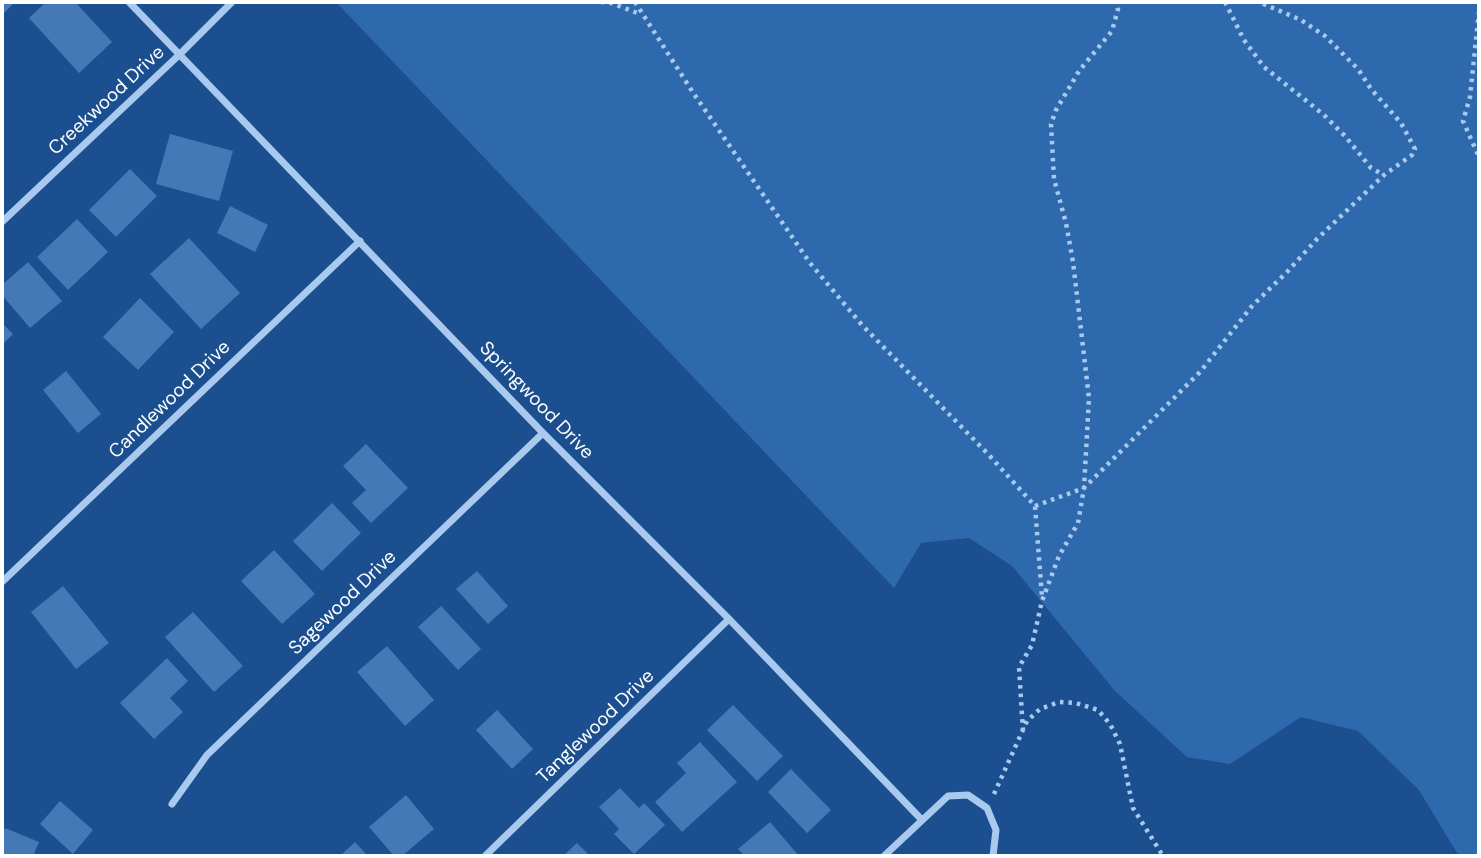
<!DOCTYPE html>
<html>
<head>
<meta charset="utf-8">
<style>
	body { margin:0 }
	#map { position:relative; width:1481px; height:858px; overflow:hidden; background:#1b4f8f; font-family:"DM Sans",sans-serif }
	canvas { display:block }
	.frame { position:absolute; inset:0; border:4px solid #fff; pointer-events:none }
</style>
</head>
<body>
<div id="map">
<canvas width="1481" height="858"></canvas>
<div class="frame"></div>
</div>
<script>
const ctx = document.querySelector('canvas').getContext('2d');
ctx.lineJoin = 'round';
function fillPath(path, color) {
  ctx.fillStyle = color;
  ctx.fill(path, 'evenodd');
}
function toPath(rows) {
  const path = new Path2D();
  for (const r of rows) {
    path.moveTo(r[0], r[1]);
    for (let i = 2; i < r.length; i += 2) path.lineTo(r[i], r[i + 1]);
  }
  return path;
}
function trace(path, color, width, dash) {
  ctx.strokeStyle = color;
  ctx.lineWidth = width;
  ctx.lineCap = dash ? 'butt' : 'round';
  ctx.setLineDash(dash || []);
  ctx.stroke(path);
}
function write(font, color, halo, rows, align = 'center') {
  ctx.font = font + ' "DM Sans",sans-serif';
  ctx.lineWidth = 5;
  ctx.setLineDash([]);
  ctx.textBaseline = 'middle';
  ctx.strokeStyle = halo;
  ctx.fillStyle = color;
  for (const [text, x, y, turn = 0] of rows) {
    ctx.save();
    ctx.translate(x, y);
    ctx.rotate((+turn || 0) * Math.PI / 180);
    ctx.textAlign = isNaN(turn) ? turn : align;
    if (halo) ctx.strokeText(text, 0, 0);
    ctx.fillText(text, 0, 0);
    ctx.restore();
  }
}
const green = toPath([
	[336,2,1479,2,1479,856,1461,856,1457,853,1419,790,1358,731,1301,717,1230,764,1187,757,1115,691,1012,566,969,538,921,543,894,588]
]);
const building = toPath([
	[2,2,15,2,2,15],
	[46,2,75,2,112,42,79,73,29,18],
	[170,134,233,151,219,201,156,184],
	[130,169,157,196,116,237,89,210],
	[230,206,268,225,255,252,217,233],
	[77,219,108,252,68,290,37,257],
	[189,238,240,293,201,329,150,274],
	[28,262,62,301,30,328,2,295,2,285],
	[140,298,174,332,138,370,103,337],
	[2,323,13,334,2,345],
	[66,371,101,414,78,433,43,390],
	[366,444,408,488,371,523,352,503,366,490,343,466],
	[332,503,361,533,322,571,293,541],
	[274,550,315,594,282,624,241,581],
	[477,571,508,606,488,624,456,589],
	[63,586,109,643,76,669,31,612],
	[441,606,481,649,458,670,418,627],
	[193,612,243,666,214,692,165,637],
	[387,646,434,700,405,726,357,672],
	[167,658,188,681,170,698,183,712,154,739,120,703],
	[733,705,783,756,757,781,707,730],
	[497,710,533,749,512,769,476,730],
	[700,742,737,782,682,832,655,802,686,773,677,763],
	[791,769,831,810,807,833,768,792],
	[620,788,639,808,644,803,665,825,634,854,614,834,619,829,599,807],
	[406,795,434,829,402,856,394,856,369,827],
	[60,801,93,830,73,854,40,824],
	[770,822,799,856,745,856,738,849],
	[5,828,39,842,33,856,2,856,2,837],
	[355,842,368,856,340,856],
	[577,843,590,856,563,856]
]);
const path = toPath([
	[601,2,611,3,640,14],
	[635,2,692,91,810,263,862,325,988,454,1035,506,1042,597],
	[1225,2,1244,40,1264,67,1324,115,1345,136,1371,168,1384,175],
	[1479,11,1470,97,1463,121,1479,157],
	[1035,506,1084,488,1200,372,1252,306,1288,271,1317,239,1384,175,1412,155,1415,149,1401,123,1371,89,1358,69,1325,36,1301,20,1259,2],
	[1023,731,1019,667,1032,645,1042,601,1059,556,1078,523,1084,488,1089,398,1073,262,1066,223,1054,179,1051,124,1056,110,1079,71,1112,31,1118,9,1117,2],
	[994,794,1027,721,1040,709,1059,702,1076,703,1098,710,1110,724,1120,744,1133,808,1163,856]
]);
const street = toPath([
	[129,2,543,433,729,619,922,820],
	[2,222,179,55,232,2],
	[2,582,360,241],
	[172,804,207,755,543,433],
	[485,856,729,619],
	[884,856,948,796,968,795,987,808,996,830,993,856]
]);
const streetNames = [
	["Creekwood Drive",107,101,-43],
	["Candlewood Drive",170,400,-44],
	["Springwood Drive",536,401,46],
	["Sagewood Drive",343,603,-44],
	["Tanglewood Drive",596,727,-44]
];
fillPath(green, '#2e69ad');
fillPath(building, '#4478b7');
trace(path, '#a9c9ee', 4.5, [3.5, 5]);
trace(street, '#a9c9ee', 7);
write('19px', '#fff', '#1b4f8f', streetNames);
</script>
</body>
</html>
